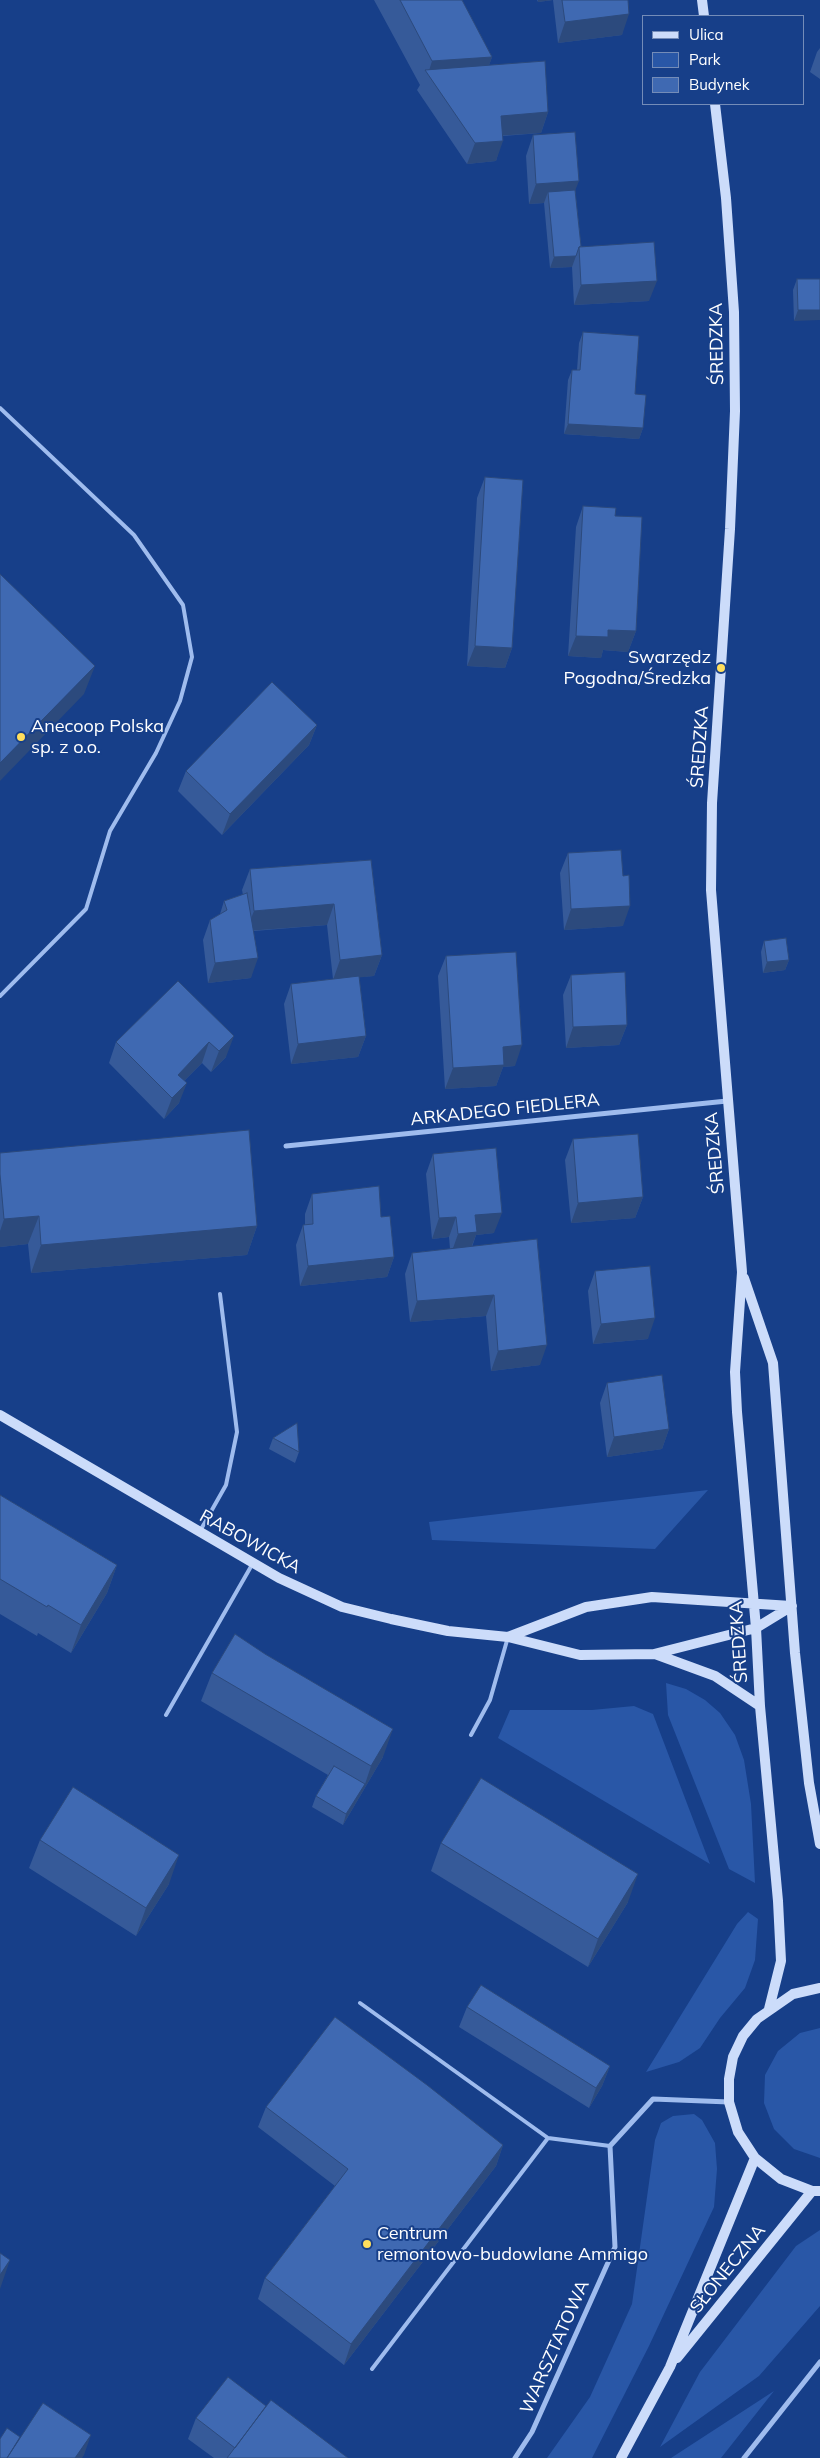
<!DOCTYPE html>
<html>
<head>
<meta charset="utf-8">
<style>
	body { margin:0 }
	#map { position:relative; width:820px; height:2458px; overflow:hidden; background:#173f89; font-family:Mulish,sans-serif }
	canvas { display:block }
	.legend { position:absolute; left:642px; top:15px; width:162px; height:90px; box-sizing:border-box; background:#173f89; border:1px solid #748cb8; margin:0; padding:6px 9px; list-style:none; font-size:15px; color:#fff }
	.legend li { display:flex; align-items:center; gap:10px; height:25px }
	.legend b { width:25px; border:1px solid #748cb8 }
</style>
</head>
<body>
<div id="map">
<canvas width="820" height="2458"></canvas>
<ul class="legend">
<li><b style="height:6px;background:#ccdcfa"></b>Ulica</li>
<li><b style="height:14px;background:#2957a7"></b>Park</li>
<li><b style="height:14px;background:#3f69b2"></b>Budynek</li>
</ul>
</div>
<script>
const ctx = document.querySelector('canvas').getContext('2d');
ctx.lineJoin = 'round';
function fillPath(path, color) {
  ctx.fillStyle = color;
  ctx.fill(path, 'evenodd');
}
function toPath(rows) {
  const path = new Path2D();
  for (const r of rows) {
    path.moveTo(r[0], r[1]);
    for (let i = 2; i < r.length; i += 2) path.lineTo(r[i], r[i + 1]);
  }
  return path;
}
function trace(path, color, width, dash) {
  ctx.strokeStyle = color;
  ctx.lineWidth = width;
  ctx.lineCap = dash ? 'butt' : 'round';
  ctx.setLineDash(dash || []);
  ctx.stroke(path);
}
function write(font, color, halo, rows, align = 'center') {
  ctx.font = font + ' Mulish,sans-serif';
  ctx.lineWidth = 4;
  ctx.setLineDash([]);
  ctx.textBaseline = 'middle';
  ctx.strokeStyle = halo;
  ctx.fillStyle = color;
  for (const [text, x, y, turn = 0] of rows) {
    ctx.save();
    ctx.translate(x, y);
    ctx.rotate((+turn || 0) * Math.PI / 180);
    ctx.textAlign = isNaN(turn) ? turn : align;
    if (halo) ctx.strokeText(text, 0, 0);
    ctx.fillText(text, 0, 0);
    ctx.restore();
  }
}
const green = toPath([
	[708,1490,655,1549,432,1540,429,1522],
	[666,1683,686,1689,705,1700,720,1713,735,1735,744,1760,751,1804,755,1883,729,1869,668,1715],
	[634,1706,653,1714,710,1864,498,1738,510,1710,592,1710],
	[748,1912,758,1919,755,1960,745,1988,720,2018,700,2048,679,2062,646,2072,737,1924],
	[820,2028,820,2158,794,2149,774,2129,764,2103,765,2075,778,2051,800,2033],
	[694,2114,702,2120,715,2143,717,2169,714,2207,649,2346,592,2458,547,2458,590,2397,632,2304,655,2140,661,2123,673,2116],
	[820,2230,820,2306,759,2376,660,2447,700,2372,796,2246],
	[774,2391,721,2458,671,2458]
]);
const lane = toPath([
	[0,408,134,535,183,605,192,657,180,701,156,753,110,831,86,909,0,996],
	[200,1531,226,1485,237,1432,220,1294],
	[166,1715,253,1563],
	[471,1735,490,1700,508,1637],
	[360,2003,548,2138,610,2146],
	[372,2369,548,2138]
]);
const street = toPath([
	[286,1146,727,1101],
	[515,2458,532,2432,615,2247,610,2146,653,2099,729,2102],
	[744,2458,820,2362]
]);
const secondary = toPath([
	[702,0,704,16],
	[715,104,726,198,734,312,735,411,730,529,712,803,711,890,742,1272,735,1372,737,1412,756,1628,760,1706,778,1901,781,1961,769,2009],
	[744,1278,773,1363,795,1653,809,1783,820,1844],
	[0,1415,279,1578,342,1607,391,1619,448,1631,508,1637,580,1655,654,1654,756,1628,792,1606],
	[508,1637,586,1607,652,1597,791,1606],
	[655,1654,715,1676,760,1706],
	[820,1988,793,1994,757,2019,743,2036,733,2057,729,2079,729,2102,738,2132,755,2158,781,2179,812,2191,820,2191],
	[677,2358,812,2191],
	[621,2458,670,2367,755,2158]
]);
const wall = toPath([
	[374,0,462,0,492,57,489,65,548,112,541,133,503,136,496,161,467,164,417,90,420,85],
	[537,0,628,0,622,35,558,43,553,0,538,2],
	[820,48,820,79,810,72,817,52],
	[533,135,575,190,581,246,649,301,574,305,572,267,550,268,544,203,529,204,526,156],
	[797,279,820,279,794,321,793,290],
	[583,332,643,428,639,439,564,434,568,380,572,370,577,370,579,343],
	[485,477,512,648,505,668,467,666,477,498],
	[583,506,615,516,636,631,628,652,603,650,601,658,568,656,576,527],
	[317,725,309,745,222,835,178,791,186,771],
	[568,853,623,876,623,926,564,930,560,873],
	[371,860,382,955,374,976,359,977,366,1036,358,1057,291,1064,284,1004,291,984,333,979,327,925,254,931,251,978,208,983,203,940,210,920,220,914,224,901,243,895,242,890,250,869],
	[764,941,789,960,785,970,763,973,761,952],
	[446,956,515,1066,503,1067,496,1086,445,1089,438,976],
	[571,975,627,1025,619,1045,566,1048,563,995],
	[178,981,226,1057,211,1072,202,1063,184,1081,179,1103,164,1119,109,1063,116,1042],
	[573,1139,643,1197,635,1218,571,1223,565,1160],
	[0,1153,257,1226,247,1255,31,1273,28,1244,0,1247],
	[433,1154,494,1233,476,1235,472,1247,540,1365,491,1371,486,1316,410,1322,405,1274,412,1253,450,1249,449,1237,432,1239,426,1174],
	[312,1194,381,1217,394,1257,387,1277,300,1286,296,1245,303,1225,305,1225,305,1214],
	[595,1271,648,1339,593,1344,588,1291],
	[607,1383,669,1429,662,1449,607,1457,600,1403],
	[273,1438,299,1452,295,1463,269,1449],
	[0,1495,117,1565,107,1593,71,1653,38,1633,37,1636,0,1614],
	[212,1673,383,1757,343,1825,312,1807,316,1796,328,1775,201,1701],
	[40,1840,169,1884,136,1936,29,1868],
	[441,1843,628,1902,588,1967,431,1871],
	[467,2007,610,2066,602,2086,589,2108,459,2027],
	[266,2107,503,2145,496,2166,344,2365,258,2299,265,2278,335,2186,258,2127],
	[266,2406,348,2458,214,2458,188,2439,196,2418]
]);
const shadedWall = toPath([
	[538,0,553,0,538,2],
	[629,14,622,35,558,43,565,22],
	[492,57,482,85,428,74,432,61],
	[548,112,541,133,494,136,501,116],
	[503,141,496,161,467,164,475,143],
	[579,181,571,201,548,192,544,203,529,204,536,184],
	[576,256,572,267,550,268,554,257],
	[657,281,649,301,574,305,581,285],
	[798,310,820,310,820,320,794,321],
	[568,424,643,428,639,439,564,434],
	[608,630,636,631,628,652,603,650,601,658,568,656,576,636],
	[475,646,512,648,505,668,467,666],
	[95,666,84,694,0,781,0,763],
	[317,725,309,745,222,835,230,814],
	[334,904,327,925,246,931,254,911],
	[630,906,623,926,564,930,571,909],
	[382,955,374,976,333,980,340,960],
	[258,958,251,978,208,983,215,963],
	[789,960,785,970,763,973,767,962],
	[627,1025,619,1045,566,1048,573,1027],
	[234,1036,226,1057,211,1072,219,1051],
	[366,1036,358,1057,291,1064,298,1044],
	[209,1042,202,1063,170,1095,178,1075],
	[522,1045,515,1066,503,1067,496,1086,445,1089,453,1068,503,1047],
	[187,1083,179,1103,164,1119,172,1098],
	[643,1197,635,1218,571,1223,578,1203],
	[502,1213,494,1233,476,1235,469,1253,451,1254,458,1234,475,1215],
	[39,1216,28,1244,0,1247,0,1231,4,1219],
	[456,1217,449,1237,432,1239,439,1218],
	[257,1226,247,1255,31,1273,41,1245],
	[394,1257,387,1277,300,1286,308,1266],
	[494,1295,486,1316,410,1322,417,1301],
	[655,1318,648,1339,593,1344,601,1324],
	[547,1345,540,1365,491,1371,498,1351],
	[669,1429,662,1449,607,1457,614,1437],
	[117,1565,107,1593,71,1653,81,1625],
	[393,1729,383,1757,343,1825,346,1814,365,1784,371,1766],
	[179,1855,169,1884,136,1936,146,1908],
	[638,1874,628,1902,588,1967,598,1939],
	[610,2066,602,2086,589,2108,596,2088],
	[503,2145,496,2166,344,2365,351,2344],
	[10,2260,0,2289,0,2275],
	[91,2435,84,2455,82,2458,75,2458]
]);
const building = toPath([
	[400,0,462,0,492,57,432,61,400,0],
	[562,0,628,0,629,14,565,22,562,0],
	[545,61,548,112,501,116,503,141,475,143,425,70,545,61],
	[575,132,579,181,536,184,533,135,575,132],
	[575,190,581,246,579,247,576,256,554,257,548,192,575,190],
	[654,242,657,281,581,285,579,247,654,242],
	[797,279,820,279,820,310,798,310,797,279],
	[583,332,639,336,635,394,646,395,643,428,568,424,572,370,580,370,583,332],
	[485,477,523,480,512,648,475,646,485,477],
	[583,506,616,508,615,516,642,517,636,631,608,630,608,637,576,636,583,506],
	[0,574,95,666,0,763,0,574],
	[272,682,317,725,230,814,186,771,272,682],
	[621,850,623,876,629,875,630,906,571,909,568,853,621,850],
	[371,860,382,955,340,960,334,904,254,911,250,869,371,860],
	[247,893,258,958,215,963,210,920,227,910,224,901,247,893],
	[786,938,789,960,767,962,764,941,786,938],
	[516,952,522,1045,503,1047,504,1065,453,1068,446,956,516,952],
	[625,972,627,1025,573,1027,571,975,625,972],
	[359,976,366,1036,298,1044,291,984,359,976],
	[178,981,234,1036,219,1051,209,1042,178,1075,187,1083,172,1098,116,1042,178,981],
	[249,1130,257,1226,41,1245,39,1216,4,1219,0,1174,0,1153,249,1130],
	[638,1134,643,1197,578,1203,573,1139,638,1134],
	[496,1148,502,1213,475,1215,477,1232,458,1234,456,1217,439,1218,433,1154,496,1148],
	[379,1186,381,1217,390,1216,394,1257,308,1266,303,1225,313,1224,312,1194,379,1186],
	[537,1239,547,1345,498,1351,494,1295,417,1301,412,1253,537,1239],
	[650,1266,655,1318,601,1324,595,1271,650,1266],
	[662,1375,669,1429,614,1437,607,1383,662,1375],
	[297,1423,299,1452,273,1438,297,1423],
	[0,1495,117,1565,81,1625,48,1605,47,1607,0,1579,0,1495],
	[235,1634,265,1654,393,1729,371,1766,212,1673,235,1634],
	[334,1766,365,1784,346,1814,316,1796,334,1766],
	[481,1778,638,1874,598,1939,441,1843,481,1778],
	[73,1787,179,1855,146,1908,40,1840,73,1787],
	[481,1985,610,2066,596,2088,467,2007,481,1985],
	[335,2017,427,2085,503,2145,351,2344,265,2278,348,2169,266,2107,335,2017],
	[0,2253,10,2260,0,2275,0,2253],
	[228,2377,266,2406,235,2448,196,2418,228,2377],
	[271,2400,348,2458,227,2458,271,2400],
	[43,2403,91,2435,75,2458,7,2458,43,2403],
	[7,2428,20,2437,7,2458,0,2458,0,2439,7,2428]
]);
const markers = [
	[721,668,5,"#ffde5c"],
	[21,737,5,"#ffde5c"],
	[367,2244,5,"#ffde5c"]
];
const streetNames = [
	["ŚREDZKA",717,344,-91],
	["ŚREDZKA",700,747,-86],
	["ARKADEGO FIEDLERA",505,1110,-6],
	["ŚREDZKA",715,1153,-95],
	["RABOWICKA",250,1542,29],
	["ŚREDZKA",739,1642,-94],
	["SŁONECZNA",728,2269,-51],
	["WARSZTATOWA",555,2347,-66]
];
const poiNames = [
	["Swarzędz",711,658,"right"],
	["Pogodna/Średzka",711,679,"right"],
	["Anecoop Polska",31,727],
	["sp. z o.o.",31,748],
	["Centrum",377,2234],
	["remontowo-budowlane Ammigo",377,2255]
];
fillPath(green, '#2957a7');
trace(lane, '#9fbcee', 4);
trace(street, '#9fbcee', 5);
trace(secondary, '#ccdcfa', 10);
fillPath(wall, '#365a99');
fillPath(shadedWall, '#2c4a7d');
fillPath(building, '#3f69b2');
trace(building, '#2c4a7d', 1);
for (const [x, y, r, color] of markers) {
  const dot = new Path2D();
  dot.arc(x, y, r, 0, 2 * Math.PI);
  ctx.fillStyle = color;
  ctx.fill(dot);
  trace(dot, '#173f89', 2);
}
write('18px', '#fff', '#173f89', streetNames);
write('18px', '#fff', '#173f89', poiNames, 'left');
</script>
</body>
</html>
